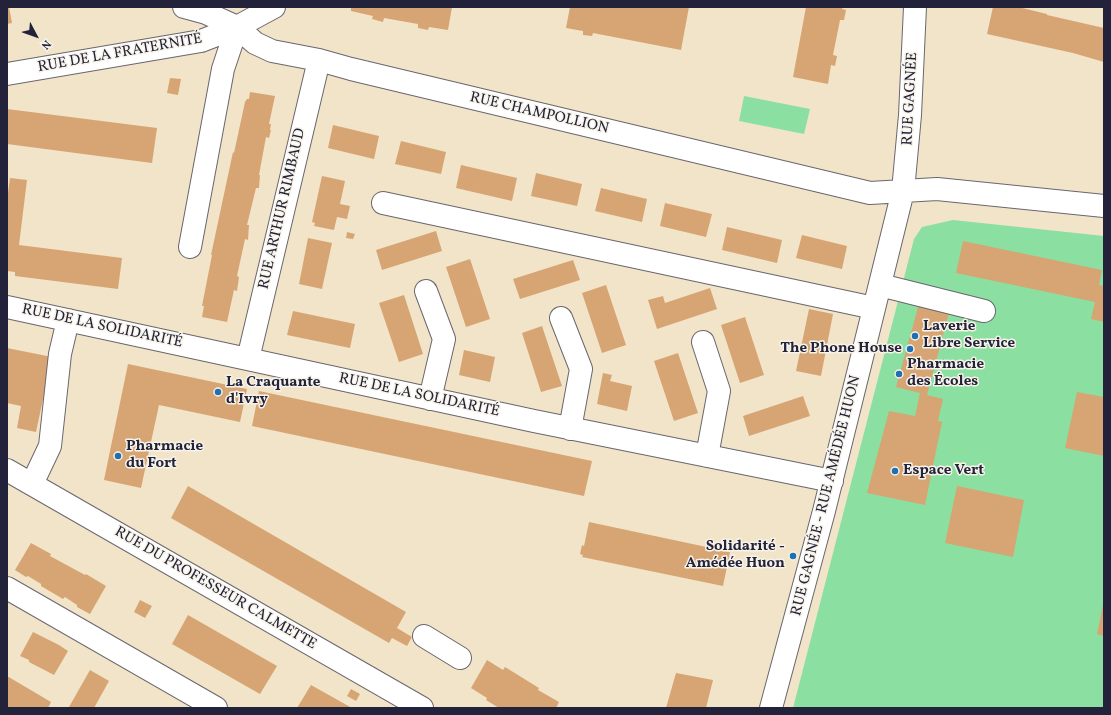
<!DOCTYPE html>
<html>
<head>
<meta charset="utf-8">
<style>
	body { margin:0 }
	#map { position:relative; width:1111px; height:715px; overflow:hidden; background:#f1e4c9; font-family:Vollkorn,serif }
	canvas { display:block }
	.frame { position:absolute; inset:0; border:8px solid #22223b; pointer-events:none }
	.north { position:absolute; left:16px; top:16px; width:40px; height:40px; -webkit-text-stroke:3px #f7f3e8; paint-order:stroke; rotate:131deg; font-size:11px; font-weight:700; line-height:16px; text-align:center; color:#22223b }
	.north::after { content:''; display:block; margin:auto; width:14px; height:18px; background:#22223b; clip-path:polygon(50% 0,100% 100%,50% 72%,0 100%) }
</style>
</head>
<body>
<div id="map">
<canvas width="1111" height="715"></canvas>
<div class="frame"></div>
<div class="north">N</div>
</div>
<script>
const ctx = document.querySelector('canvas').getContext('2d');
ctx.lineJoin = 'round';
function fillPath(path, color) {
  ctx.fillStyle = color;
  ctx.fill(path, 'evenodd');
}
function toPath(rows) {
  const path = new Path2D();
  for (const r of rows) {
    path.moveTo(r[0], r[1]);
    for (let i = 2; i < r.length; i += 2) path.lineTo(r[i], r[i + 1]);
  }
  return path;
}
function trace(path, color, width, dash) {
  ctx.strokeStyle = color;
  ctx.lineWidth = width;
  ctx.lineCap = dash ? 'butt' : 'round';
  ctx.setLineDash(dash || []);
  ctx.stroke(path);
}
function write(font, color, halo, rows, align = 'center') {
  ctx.font = font + ' Vollkorn,serif';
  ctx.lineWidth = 3;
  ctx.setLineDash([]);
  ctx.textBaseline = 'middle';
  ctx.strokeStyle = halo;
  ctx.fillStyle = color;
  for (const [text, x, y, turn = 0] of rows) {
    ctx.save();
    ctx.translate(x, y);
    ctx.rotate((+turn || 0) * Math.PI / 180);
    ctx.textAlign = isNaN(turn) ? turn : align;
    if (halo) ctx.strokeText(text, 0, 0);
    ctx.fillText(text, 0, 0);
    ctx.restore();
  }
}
const green = toPath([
	[744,96,810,109,804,134,739,121],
	[953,220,1104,236,1104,708,793,708,914,239,922,227]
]);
const building = toPath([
	[7,7,9,7,12,23,7,24],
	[351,7,452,7,448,30,429,27,428,30,418,28,418,24,384,18,383,22,372,19,373,16,351,11],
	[570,7,689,7,681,50,593,33,592,36,583,35,583,31,566,28],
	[806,7,843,7,842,9,846,10,844,20,840,20,833,55,837,56,835,66,831,65,828,84,793,77],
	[993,7,1018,7,1047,14,1047,15,1104,28,1104,62,1073,53,987,34],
	[170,78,181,79,178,95,167,93],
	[250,92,275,96,269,124,271,124,270,130,271,130,269,138,266,137,259,175,260,175,259,188,256,188,247,225,249,225,248,240,245,239,237,276,239,277,237,291,234,290,227,322,202,317,204,306,202,306,212,255,211,255,233,152,234,153,245,102,247,99,249,99],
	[7,109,157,128,152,163,7,144],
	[333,125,379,136,374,159,328,148],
	[401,141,446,152,441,174,395,164],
	[461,165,517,178,512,201,456,188],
	[536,173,582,184,577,206,531,196],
	[322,176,345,181,340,204,350,206,347,219,337,217,334,230,314,226,315,223,312,222],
	[10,178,27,180,19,245,122,258,118,289,15,276,15,272,7,271,7,200],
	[601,188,647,199,642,222,595,211],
	[665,203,712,214,706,237,660,226],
	[727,227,782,240,777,263,722,250],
	[436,231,442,251,382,270,376,250],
	[347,232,355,234,353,239,346,238],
	[802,235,847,246,842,269,796,258],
	[308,238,332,243,322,289,299,284],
	[963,241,1102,270,1099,285,1104,286,1104,322,1091,319,1095,302,956,273],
	[470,259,490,319,466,327,446,267],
	[573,260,580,280,520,299,513,279],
	[606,285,626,345,602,353,582,293],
	[710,288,717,309,657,329,648,300,663,296,665,303],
	[404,295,423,354,399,362,379,303],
	[920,300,950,309,927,395,943,399,938,421,942,422,925,505,867,493,889,411,915,416,920,393,896,387],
	[809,309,833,314,821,376,796,371],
	[293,311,355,324,350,348,287,335],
	[745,317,764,375,740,383,721,325],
	[542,326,562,386,541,392,522,333],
	[7,348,52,357,36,432,17,428,21,406,7,403],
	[464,350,495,357,490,382,459,375],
	[678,353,698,413,674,421,654,361],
	[128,364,247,389,240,422,159,405,141,488,104,480],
	[603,373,612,375,610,381,632,386,627,411,597,404],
	[259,391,592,461,584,496,252,426],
	[1077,392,1104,397,1104,456,1065,448],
	[803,396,810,416,749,436,743,416],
	[188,486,406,612,397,628,412,637,407,646,392,638,389,643,171,518],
	[957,486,1024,500,1013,557,945,543],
	[589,522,730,552,723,586,582,557,583,555,580,554,582,545,584,546],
	[31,543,51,554,50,556,85,575,86,574,106,586,90,614,77,607,77,605,65,597,63,599,41,586,41,584,28,576,26,577,15,570],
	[140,600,152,606,145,618,134,612],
	[1103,605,1104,605,1104,636,1097,634],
	[188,615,277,666,260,694,172,644],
	[33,632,59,645,68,651,54,675,29,662,29,660,20,656],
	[487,660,503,670,505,667,539,688,538,690,559,702,556,708,499,708,486,700,487,698,471,688],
	[90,670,109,681,94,708,71,708,69,707],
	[676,673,713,680,706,708,666,708],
	[7,676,51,702,48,708,7,708],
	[311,685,352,708,297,708],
	[351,689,360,694,356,701,347,696]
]);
const minor = toPath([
	[184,7,206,13,237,27,255,43,272,51,319,60,351,69,870,193,937,189,1104,206],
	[7,74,201,41,237,27,274,7],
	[383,203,874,308],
	[190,247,223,69,237,27],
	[880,285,984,311],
	[426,291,444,339,430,399],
	[7,307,534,421,832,481],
	[561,318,581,369,570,429],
	[703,342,719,391,707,456],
	[248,359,319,60],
	[7,470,422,708],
	[32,484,50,446,60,354,68,320],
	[7,588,216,708],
	[424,636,460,658],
	[771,708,824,511,903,191,910,115,915,7]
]);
const markers = [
	[915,336,4,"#1f6fb2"],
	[910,349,4,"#1f6fb2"],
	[899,374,4,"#1f6fb2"],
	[218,392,4,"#1f6fb2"],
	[118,456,4,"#1f6fb2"],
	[895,471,4,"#1f6fb2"],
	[793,556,4,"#1f6fb2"]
];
const streetNames = [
	["RUE DE LA FRATERNITÉ",120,54,-10],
	["RUE GAGNÉE",911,99,-87],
	["RUE CHAMPOLLION",539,114,13],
	["RUE ARTHUR RIMBAUD",283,209,-77],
	["RUE DE LA SOLIDARITÉ",102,327,12],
	["RUE DE LA SOLIDARITÉ",419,396,12],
	["RUE GAGNÉE - RUE AMÉDÉE HUON",827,496,-76],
	["RUE DU PROFESSEUR CALMETTE",215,589,30]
];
const poiNames = [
	["Laverie",923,327],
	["Libre Service",923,344],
	["The Phone House",902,349,"right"],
	["Pharmacie",907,365],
	["des Écoles",907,382],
	["La Craquante",226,383],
	["d'Ivry",226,400],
	["Pharmacie",126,447],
	["du Fort",126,464],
	["Espace Vert",903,471],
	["Solidarité -",785,547,"right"],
	["Amédée Huon",785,564,"right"]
];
fillPath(green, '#8bdfa1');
fillPath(building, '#d7a573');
trace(minor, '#6a666d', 24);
trace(minor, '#fff', 22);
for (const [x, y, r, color] of markers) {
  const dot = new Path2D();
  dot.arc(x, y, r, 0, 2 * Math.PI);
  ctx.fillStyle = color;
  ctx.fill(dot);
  trace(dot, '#f7f3e8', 1.5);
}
write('15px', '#22223b', '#f7f3e8', streetNames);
write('bold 15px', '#22223b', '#f7f3e8', poiNames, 'left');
</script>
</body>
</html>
